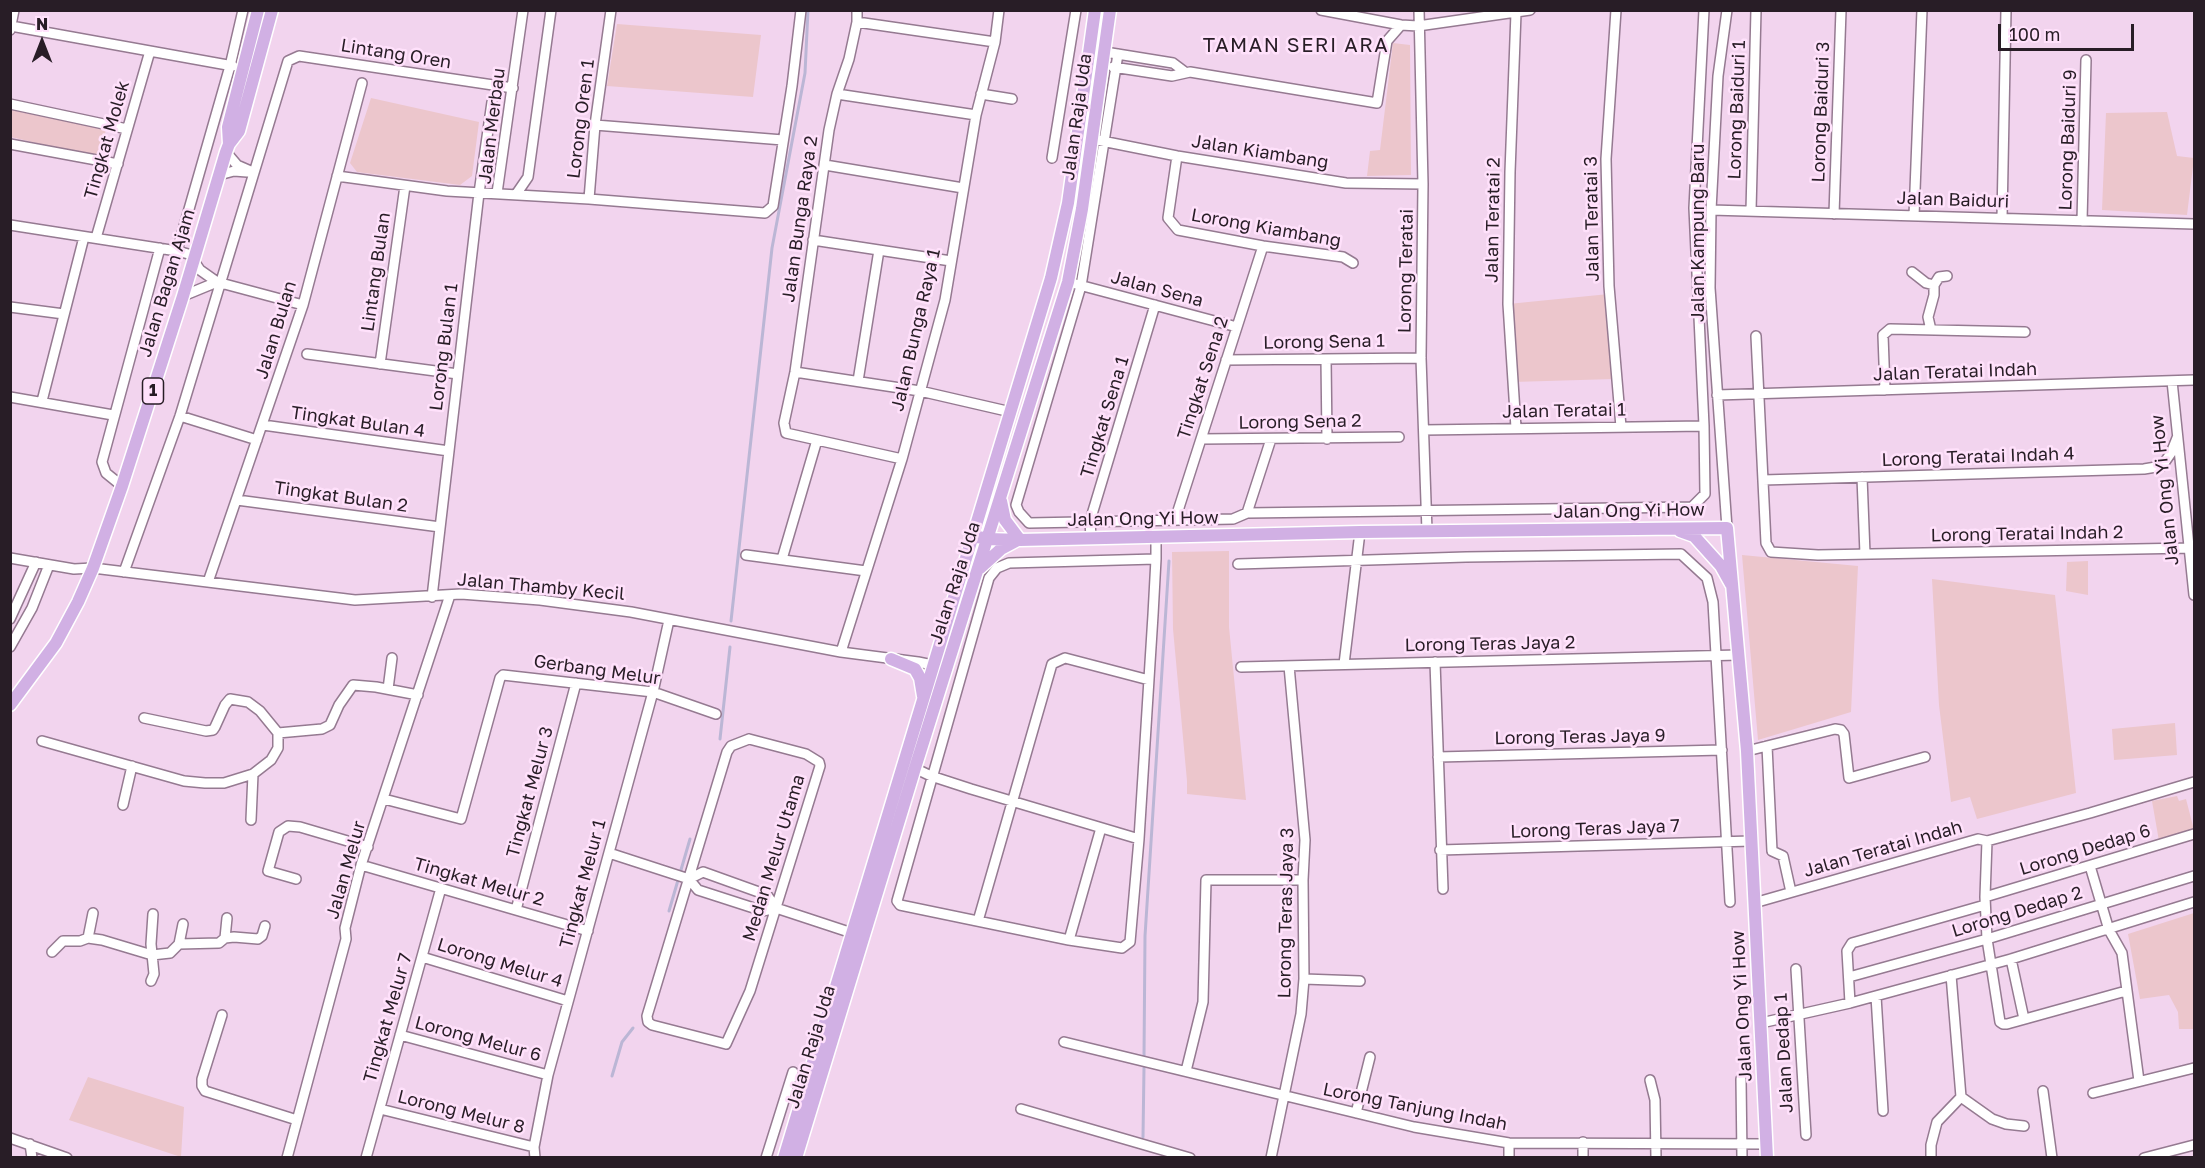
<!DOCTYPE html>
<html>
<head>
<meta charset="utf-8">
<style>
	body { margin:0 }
	#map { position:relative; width:2205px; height:1168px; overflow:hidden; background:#f2d4ee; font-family:"Golos Text",sans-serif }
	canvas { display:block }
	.frame { position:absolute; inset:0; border:12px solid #281d26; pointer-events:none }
	.north { position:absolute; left:12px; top:12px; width:60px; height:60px; -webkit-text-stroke:4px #ffe1fb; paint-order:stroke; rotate:0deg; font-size:16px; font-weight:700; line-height:24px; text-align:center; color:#281d26 }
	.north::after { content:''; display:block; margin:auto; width:21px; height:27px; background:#281d26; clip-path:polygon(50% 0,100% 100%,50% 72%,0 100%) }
	.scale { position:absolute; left:1998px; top:24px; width:136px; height:27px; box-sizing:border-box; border:3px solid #281d26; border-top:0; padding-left:8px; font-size:18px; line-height:21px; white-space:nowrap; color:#281d26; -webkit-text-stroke:4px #ffe1fb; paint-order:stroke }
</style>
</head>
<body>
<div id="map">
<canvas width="2205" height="1168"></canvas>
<div class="frame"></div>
<div class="north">N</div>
<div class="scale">100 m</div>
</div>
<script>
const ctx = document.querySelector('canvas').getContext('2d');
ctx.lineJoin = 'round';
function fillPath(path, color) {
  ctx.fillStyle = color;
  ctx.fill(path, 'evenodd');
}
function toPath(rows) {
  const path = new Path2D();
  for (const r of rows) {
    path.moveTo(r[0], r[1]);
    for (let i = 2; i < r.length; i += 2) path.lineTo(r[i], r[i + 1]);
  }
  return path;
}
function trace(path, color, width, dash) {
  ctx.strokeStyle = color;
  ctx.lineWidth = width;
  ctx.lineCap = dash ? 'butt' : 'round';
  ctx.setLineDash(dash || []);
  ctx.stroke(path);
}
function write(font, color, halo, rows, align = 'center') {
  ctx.font = font + ' "Golos Text",sans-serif';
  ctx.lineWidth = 5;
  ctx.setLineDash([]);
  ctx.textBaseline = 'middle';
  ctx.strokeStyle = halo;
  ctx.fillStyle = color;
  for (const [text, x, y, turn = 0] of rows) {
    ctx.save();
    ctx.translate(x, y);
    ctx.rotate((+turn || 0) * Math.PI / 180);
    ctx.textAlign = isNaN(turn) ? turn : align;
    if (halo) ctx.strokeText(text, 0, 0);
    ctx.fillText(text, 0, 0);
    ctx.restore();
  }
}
const green = toPath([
	[617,24,761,35,753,97,607,86],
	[1393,43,1410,45,1411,175,1367,176,1370,151,1380,150],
	[371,98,479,122,472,176,460,185,357,172,350,163],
	[11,110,106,129,100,158,11,137],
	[2167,112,2177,156,2194,158,2187,215,2102,210,2106,113],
	[1609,294,1614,379,1513,382,1508,304],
	[1229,551,1229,627,1246,800,1187,794,1187,781,1173,629,1172,552],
	[1742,555,1858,566,1851,712,1758,740],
	[2088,561,2088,595,2066,591,2067,562],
	[1932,579,2055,595,2076,793,1977,819,1970,797,1951,802,1939,705],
	[2175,723,2177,755,2114,760,2112,729],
	[2177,796,2179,801,2186,799,2194,830,2159,841,2152,801],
	[2194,913,2194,1029,2179,1029,2178,1012,2169,995,2140,999,2128,934],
	[88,1077,184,1107,181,1157,69,1120]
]);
const stream = toPath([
	[731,621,772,248,805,73,808,10],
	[720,739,730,647],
	[669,911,690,839],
	[1144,1056,1145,936,1169,561],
	[612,1076,622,1042,633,1028],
	[1143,1137,1144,1068]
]);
const minor = toPath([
	[611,10,595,125,589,199,765,213,773,206,792,86,801,10],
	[857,10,857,22,849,59,837,94,829,130,795,372,784,423,786,433,902,459],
	[1321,10,1401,25,1418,26,1530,10],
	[1419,10,1423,184,1421,358,1427,531],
	[1616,10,1606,159,1609,286,1621,427],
	[1727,10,1718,76,1711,210,1710,288,1727,528],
	[1516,13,1510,172,1508,304,1516,428],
	[857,22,995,42],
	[11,26,233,66],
	[10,30,14,10],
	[1105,52,1173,63,1185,72],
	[1118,54,1081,286,1016,505,1019,512,1029,523,1233,519,1247,513,1692,507,1705,494,1704,426,1694,208,1704,10],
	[1113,67,1172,76,1190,72,1377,103,1387,41,1401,25],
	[837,94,976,115],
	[981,94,1012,99],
	[10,104,127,129],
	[595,125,783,140],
	[1092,139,1177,156,1346,183,1423,184],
	[10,144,118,164],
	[226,152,237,165,253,172],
	[1177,156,1168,218,1178,230,1263,246,1343,257,1353,263],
	[1052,158,1076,10],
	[825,165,963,188],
	[219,175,234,171,247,172],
	[337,176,447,191,589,199],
	[497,193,523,10],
	[517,193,528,177,551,10],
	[1711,210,2194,224],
	[1751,211,1756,10],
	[1834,214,1841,10],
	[1914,216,1922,10],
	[2002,218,2006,10],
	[2082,221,2086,60],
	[10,225,177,251,196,256],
	[96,238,150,51],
	[813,240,951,261],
	[177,251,230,66,243,10],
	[194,261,200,270,217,282,303,305],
	[1912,272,1926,283,1934,285],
	[1068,282,1237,327],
	[183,296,217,282],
	[10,307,64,314],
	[1931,330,1928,317,1934,295,1934,285,1939,277,1947,276],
	[1756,336,1766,543,1771,552,1818,555,2189,548],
	[307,354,458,374],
	[1326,359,1327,439],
	[1226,360,1421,358],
	[380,364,405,186],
	[795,372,920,391,1011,412],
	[858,381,879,250],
	[2172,381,2194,595],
	[1885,390,1883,335,1890,329,2025,332],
	[1717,395,2194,380],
	[10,397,113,415],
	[42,401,84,237],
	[180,416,257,440],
	[263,425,449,451],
	[1424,430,1704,426],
	[1201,439,1399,437],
	[1862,477,1865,554],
	[1763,480,2144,469,2162,466,2171,453,2177,438],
	[122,486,106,473,102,462,160,248],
	[237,500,440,527],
	[1247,513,1271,439],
	[1175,520,1263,246],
	[1156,537,1156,559,1153,615,1139,839,1130,942,1122,948,1069,940,900,905,897,901,989,578,997,568,1009,563,1156,559],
	[1091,538,1090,521,1155,305],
	[746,555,866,571],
	[10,558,74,569,93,568,355,600,461,594,540,600,631,612,841,652,918,662,947,668],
	[782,559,817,440],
	[1238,564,1466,557,1681,554,1707,578,1713,602,1730,902],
	[124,572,180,416,288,61,299,56,513,88],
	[208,582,303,305,362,83],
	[432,597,479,193,492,102],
	[10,619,36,562],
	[10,647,32,608,49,565],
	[841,652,902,459,945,300,976,115,995,42,999,10],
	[1435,662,1443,889],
	[1344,664,1360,532],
	[1241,667,1739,655],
	[388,689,392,658],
	[278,733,322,729,330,725,339,705,353,685,376,687,418,695],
	[749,739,806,754,819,762,820,766,750,991,726,1044,652,1025,648,1022,647,1016,727,752,731,746,749,739],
	[42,741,184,781,205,783,224,783,253,774,271,760,278,748,278,733,260,711,248,702,230,699,225,705,215,727,213,730,206,731,144,718],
	[1767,746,1772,851,1783,856,1791,892],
	[1747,751,1835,729,1841,730,1844,734,1849,778,1925,757],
	[1438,757,1722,750],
	[910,766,931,776,971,789,1139,839],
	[384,799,461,819,500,678,503,675,653,692,716,714],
	[123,805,132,766],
	[251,820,253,774],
	[1987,841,1985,897,1987,939,2000,1022,2003,1024,2007,1024,2126,991],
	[1440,850,1751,841],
	[609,853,689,879,698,890,763,911,776,908,852,933],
	[361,865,588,931],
	[2090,866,2109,930,2122,953,2139,1081],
	[296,879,268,871,279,832,288,826,300,827,368,847],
	[689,879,703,872,767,895,776,908],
	[1985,897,2194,834],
	[1754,903,1978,839,1987,841,2090,813,2194,782],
	[516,910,576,683],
	[978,921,1052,664,1065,658,1149,680],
	[88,938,93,913],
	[225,938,227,918],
	[1069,940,1101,828],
	[179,944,183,924],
	[52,952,63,941,80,941,88,938,102,940,152,955,170,953,179,944,219,943,225,938,234,937,258,939,262,936,265,926],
	[422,957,568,1001],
	[2011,959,2024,1019],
	[1796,969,1806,1135],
	[1849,977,1987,939,2194,876],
	[1304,979,1360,981],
	[151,981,154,974,151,944,153,914],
	[1876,996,1883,1111],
	[1850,1003,1847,951,1852,943,1985,905],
	[222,1015,202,1079,202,1086,205,1091,297,1120],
	[1761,1023,1850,1003,2011,959,2194,902],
	[400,1035,548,1075],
	[1064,1042,1414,1127,1509,1143,1766,1144],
	[1186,1071,1203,1002,1206,880,1303,880],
	[1741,1079,1742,1158],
	[1650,1080,1655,1100,1656,1158],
	[2043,1091,2052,1158],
	[2093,1093,2194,1068],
	[1961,1097,1992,1119,2006,1124,2024,1126],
	[380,1109,534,1147],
	[1021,1109,1190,1158],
	[1356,1113,1370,1057],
	[10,1138,67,1158],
	[1583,1142,1583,1158],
	[1509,1143,1509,1158],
	[30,1144,32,1158],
	[287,1158,346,939,345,928,361,865,450,595],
	[366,1158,441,888],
	[535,1158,534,1147,548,1075,653,692,669,620],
	[766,1158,793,1072],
	[1271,1158,1301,1014,1304,979,1303,880,1305,840,1289,666],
	[1931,1158,1931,1145,1937,1122,1961,1097,1951,975],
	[2144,1158,2194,1145]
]);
const major = toPath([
	[229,144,228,127,258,10],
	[1001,501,1005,520,1020,540],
	[1680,531,1694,536,1721,566,1731,584],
	[973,536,988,539,1020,540,1360,532,1727,528,1747,751,1767,1158],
	[980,568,1001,549,1016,541],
	[891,659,915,669,920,678,923,696],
	[10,705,56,643,78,602,93,568,122,486,183,296,226,152,229,144,239,131,272,10],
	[784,1158,1051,278,1068,203,1095,10],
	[796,1158,915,768,1068,282,1082,209,1110,10]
]);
const shields = [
	[153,391,21]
];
const shieldNames = [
	["1",153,391]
];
const streetNames = [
	["Lintang Oren",396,54,9],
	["Lorong Baiduri 1",1737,110,-88],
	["Lorong Baiduri 3",1821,112,-88],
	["Jalan Raja Uda",1077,117,-82],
	["Lorong Oren 1",581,119,-83],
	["Jalan Merbau",492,126,-83],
	["Tingkat Molek",107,140,-74],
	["Lorong Baiduri 9",2068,140,-88],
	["Jalan Kiambang",1260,152,9],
	["Jalan Baiduri",1953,200,2],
	["Jalan Bunga Raya 2",800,219,-82],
	["Jalan Teratai 3",1592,219,-91],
	["Jalan Teratai 2",1493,220,-89],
	["Lorong Kiambang",1266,228,10],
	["Jalan Kampung Baru",1698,233,-90],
	["Lorong Teratai",1406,271,-89],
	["Lintang Bulan",376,272,-82],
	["Jalan Bagan Ajam",167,283,-73],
	["Jalan Sena",1157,289,15],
	["Jalan Bulan",276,330,-73],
	["Jalan Bunga Raya 1",916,330,-77],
	["Lorong Sena 1",1324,342,-1],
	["Lorong Bulan 1",444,347,-83],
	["Jalan Teratai Indah",1955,372,-2],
	["Tingkat Sena 2",1203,378,-72],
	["Jalan Teratai 1",1564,411,-1],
	["Tingkat Sena 1",1105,417,-73],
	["Tingkat Bulan 4",358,422,8],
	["Lorong Sena 2",1300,422,-1],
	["Lorong Teratai Indah 4",1978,457,-2],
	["Jalan Ong Yi How",2165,490,-96],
	["Tingkat Bulan 2",341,497,8],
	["Jalan Ong Yi How",1629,511,-1],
	["Jalan Ong Yi How",1143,519,-1],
	["Lorong Teratai Indah 2",2027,534,-1],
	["Jalan Raja Uda",955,583,-72],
	["Jalan Thamby Kecil",541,587,5],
	["Lorong Teras Jaya 2",1490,644,-1],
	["Gerbang Melur",597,670,8],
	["Lorong Teras Jaya 9",1580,737,-1],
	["Tingkat Melur 3",530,792,-75],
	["Lorong Teras Jaya 7",1595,829,-2],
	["Jalan Teratai Indah",1883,849,-16],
	["Lorong Dedap 6",2085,850,-17],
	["Medan Melur Utama",774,858,-73],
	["Jalan Melur",346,870,-74],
	["Tingkat Melur 2",479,882,16],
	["Tingkat Melur 1",583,884,-75],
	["Lorong Dedap 2",2017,912,-17],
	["Lorong Teras Jaya 3",1286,913,-89],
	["Lorong Melur 4",500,963,17],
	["Jalan Ong Yi How",1742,1006,-93],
	["Tingkat Melur 7",388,1018,-74],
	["Lorong Melur 6",478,1039,15],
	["Jalan Raja Uda",811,1047,-73],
	["Jalan Dedap 1",1784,1053,-93],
	["Lorong Tanjung Indah",1415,1107,11],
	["Lorong Melur 8",461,1112,14]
];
const neighbourhoodNames = [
	["TAMAN SERI ARA",1296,46]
];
fillPath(green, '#ecc6cc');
trace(stream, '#bbb6d5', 3);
trace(minor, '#957a91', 12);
trace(major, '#fff', 15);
trace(minor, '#fff', 9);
trace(major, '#d1b0e4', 12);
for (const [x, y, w] of shields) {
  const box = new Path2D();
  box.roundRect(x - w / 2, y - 13, w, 26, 4.5);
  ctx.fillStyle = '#ffe1fb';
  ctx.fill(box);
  trace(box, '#281d26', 1.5);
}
write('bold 16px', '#281d26', null, shieldNames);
write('18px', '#281d26', '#ffe1fb', streetNames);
ctx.letterSpacing = '1.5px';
write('20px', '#281d26', '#ffe1fb', neighbourhoodNames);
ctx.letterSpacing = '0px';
</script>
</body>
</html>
